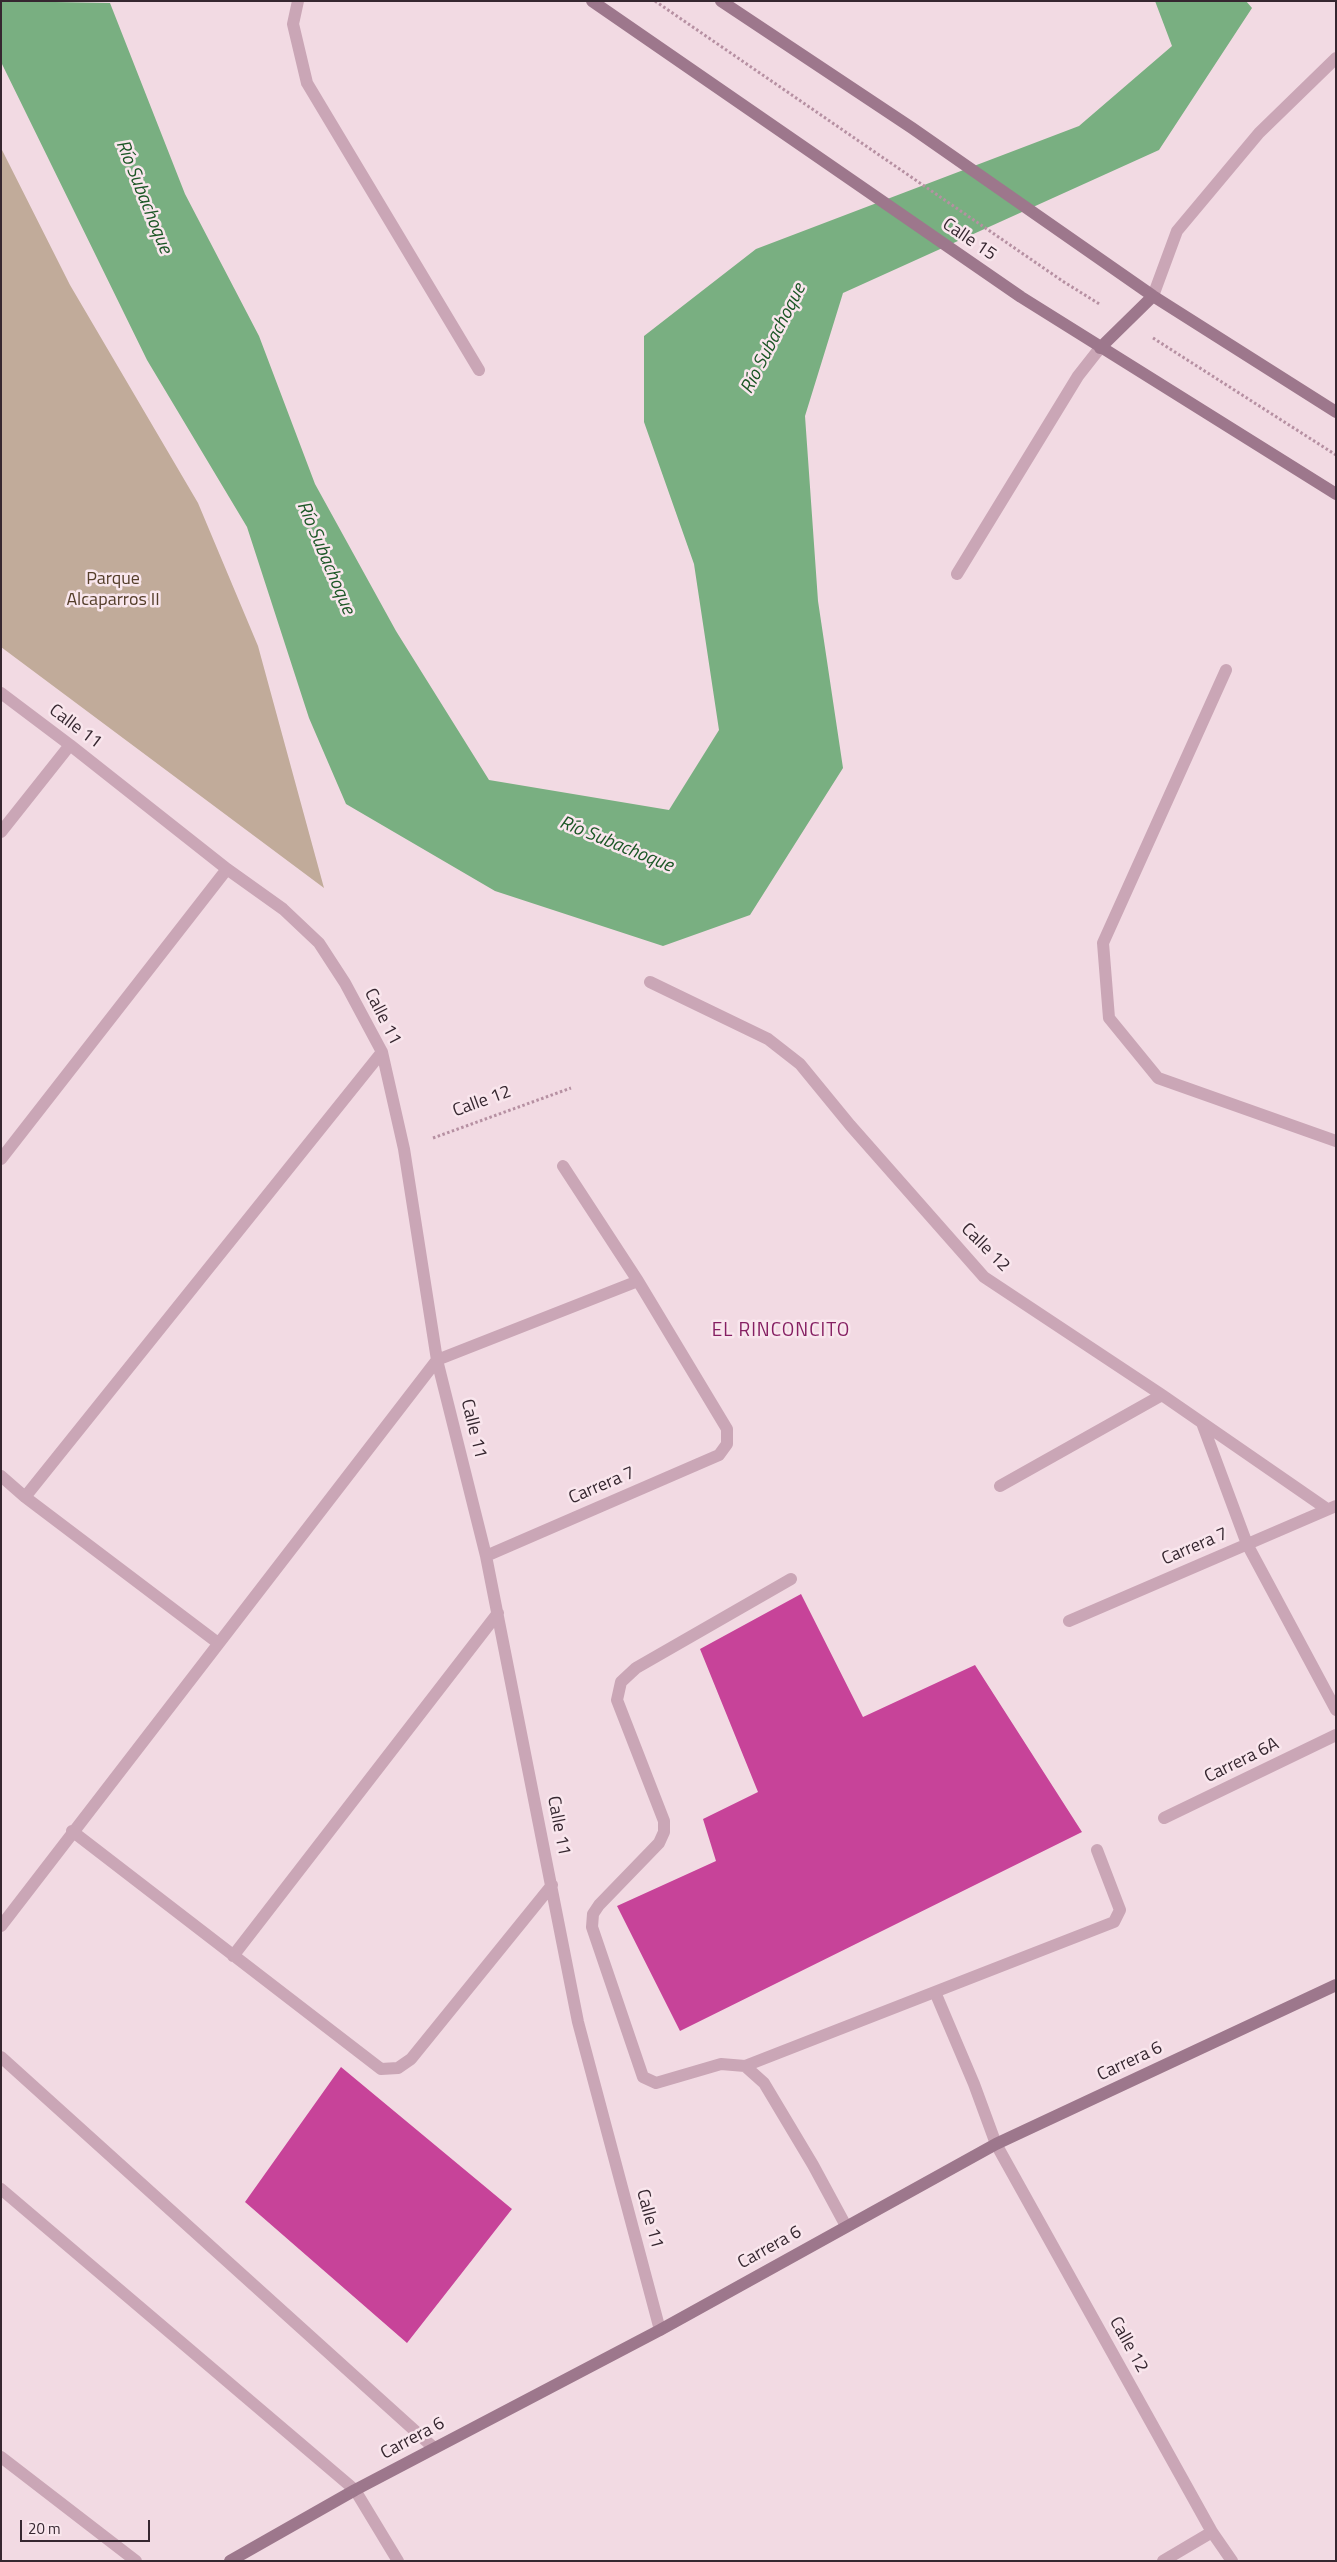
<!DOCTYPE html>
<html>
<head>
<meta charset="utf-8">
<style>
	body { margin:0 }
	#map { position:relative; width:1337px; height:2562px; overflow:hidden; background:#f2dae3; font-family:"Titillium Web",sans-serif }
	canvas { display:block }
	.frame { position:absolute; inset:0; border:2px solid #362730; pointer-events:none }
	.scale { position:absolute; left:20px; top:2520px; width:130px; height:22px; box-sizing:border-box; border:2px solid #362730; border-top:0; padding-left:6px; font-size:15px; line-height:18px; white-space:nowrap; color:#362730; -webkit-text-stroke:4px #f9e6ed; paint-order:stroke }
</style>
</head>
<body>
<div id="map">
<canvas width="1337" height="2562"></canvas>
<div class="frame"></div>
<div class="scale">20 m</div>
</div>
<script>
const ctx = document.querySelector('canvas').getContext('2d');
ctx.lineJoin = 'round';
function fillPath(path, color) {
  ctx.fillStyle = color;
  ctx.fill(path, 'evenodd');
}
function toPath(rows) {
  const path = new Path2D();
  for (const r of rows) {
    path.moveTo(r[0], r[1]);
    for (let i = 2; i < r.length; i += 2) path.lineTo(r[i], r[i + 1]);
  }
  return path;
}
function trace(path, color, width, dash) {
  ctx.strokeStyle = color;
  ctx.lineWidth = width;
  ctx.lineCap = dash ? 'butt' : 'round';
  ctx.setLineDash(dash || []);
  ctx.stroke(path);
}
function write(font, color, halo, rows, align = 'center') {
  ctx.font = font + ' "Titillium Web",sans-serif';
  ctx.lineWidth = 5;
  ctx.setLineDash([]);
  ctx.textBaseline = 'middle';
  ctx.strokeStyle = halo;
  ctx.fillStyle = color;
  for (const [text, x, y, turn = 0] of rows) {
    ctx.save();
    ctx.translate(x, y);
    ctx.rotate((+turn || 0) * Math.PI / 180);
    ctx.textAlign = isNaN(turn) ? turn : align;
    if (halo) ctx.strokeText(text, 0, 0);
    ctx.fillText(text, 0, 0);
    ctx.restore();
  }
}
const green = toPath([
	[1,148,70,285,198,503,258,646,324,888,1,647]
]);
const water = toPath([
	[1,1,110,3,185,194,259,336,315,484,396,631,489,780,669,810,719,730,694,564,644,422,644,336,756,249,1079,126,1172,46,1155,1,1246,1,1252,8,1159,150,843,293,805,416,818,601,843,768,750,915,663,946,495,891,346,804,309,718,247,527,147,360,1,62]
]);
const building = toPath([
	[801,1594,863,1717,975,1665,1082,1832,680,2031,617,1906,716,1861,703,1819,758,1792,700,1649],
	[341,2067,512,2209,407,2343,245,2202]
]);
const path = toPath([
	[655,1,1064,282,1101,305],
	[1153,338,1336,455],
	[433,1138,571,1088]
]);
const lane = toPath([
	[298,1,293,24,307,83,479,370],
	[1153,296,1177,231,1259,133,1336,58],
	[957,574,1078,376,1100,348],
	[1226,670,1103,943,1109,1018,1158,1078,1336,1141],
	[791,1579,636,1668,621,1682,617,1700,664,1821,664,1832,659,1843,599,1905,593,1914,592,1927,643,2077,656,2083,721,2064,745,2066,764,2083,813,2165,846,2226],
	[935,1992,974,2084,996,2144],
	[745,2066,1114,1922,1120,1910,1097,1850]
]);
const street = toPath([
	[1,693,70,745,227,869,283,909,319,943,345,983,382,1052,404,1149,437,1360,486,1556,578,2022,660,2330],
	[1,832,70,745],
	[650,982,768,1039,800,1064,850,1125,984,1277,1162,1395,1327,1509],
	[1,1159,227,869],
	[1202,1423,1247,1544,1336,1710],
	[1,1476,25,1497,218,1643],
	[1000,1486,1162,1395],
	[25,1497,382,1052],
	[486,1556,719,1455,727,1444,727,1429,638,1281,563,1166],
	[1069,1621,1336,1506],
	[1164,1818,1336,1735],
	[72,1831,381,2069,398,2068,411,2059,552,1885],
	[1,1926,437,1360,638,1281],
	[233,1956,498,1613],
	[1,2057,434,2448],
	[996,2144,1212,2532,1232,2561],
	[1,2189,355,2490,398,2561],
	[1,2457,136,2561],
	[1163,2561,1212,2532]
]);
const secondary = toPath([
	[592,1,1021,297,1336,494],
	[721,1,912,128,1153,296,1336,412],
	[1100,348,1153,296],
	[230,2561,355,2490,660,2330,996,2144,1336,1985]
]);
const streetNames = [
	["Calle 15",969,240,34],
	["Calle 11",75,727,37],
	["Calle 11",382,1017,63],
	["Calle 12",482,1102,-20],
	["Calle 12",985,1248,45],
	["Calle 11",473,1429,76],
	["Carrera 7",602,1486,-23],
	["Carrera 7",1195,1547,-23],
	["Carrera 6A",1242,1761,-26],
	["Calle 11",558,1826,79],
	["Carrera 6",1130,2062,-25],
	["Calle 11",649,2219,75],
	["Carrera 6",770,2248,-29],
	["Calle 12",1128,2345,61],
	["Carrera 6",413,2439,-28]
];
const parkNames = [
	["Parque",113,580],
	["Alcaparros II",113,601]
];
const waterNames = [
	["Río Subachoque",143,197,68],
	["Río Subachoque",774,339,-63],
	["Río Subachoque",325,558,67],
	["Río Subachoque",616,845,22]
];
const neighbourhoodNames = [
	["EL RINCONCITO",781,1331]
];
fillPath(green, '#c1ab9a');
fillPath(water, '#79af81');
fillPath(building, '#c74399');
trace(path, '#b690a2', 3, [2.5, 2.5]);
trace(lane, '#caa6b6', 12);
trace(street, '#caa6b6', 12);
trace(secondary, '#9d778c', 12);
write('18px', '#362730', '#f9e6ed', streetNames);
write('18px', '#543e2a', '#f9e6ed', parkNames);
write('italic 19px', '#1c5726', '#f9e6ed', waterNames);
ctx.letterSpacing = '1px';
write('19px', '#851f62', '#f9e6ed', neighbourhoodNames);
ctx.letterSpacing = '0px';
</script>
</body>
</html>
